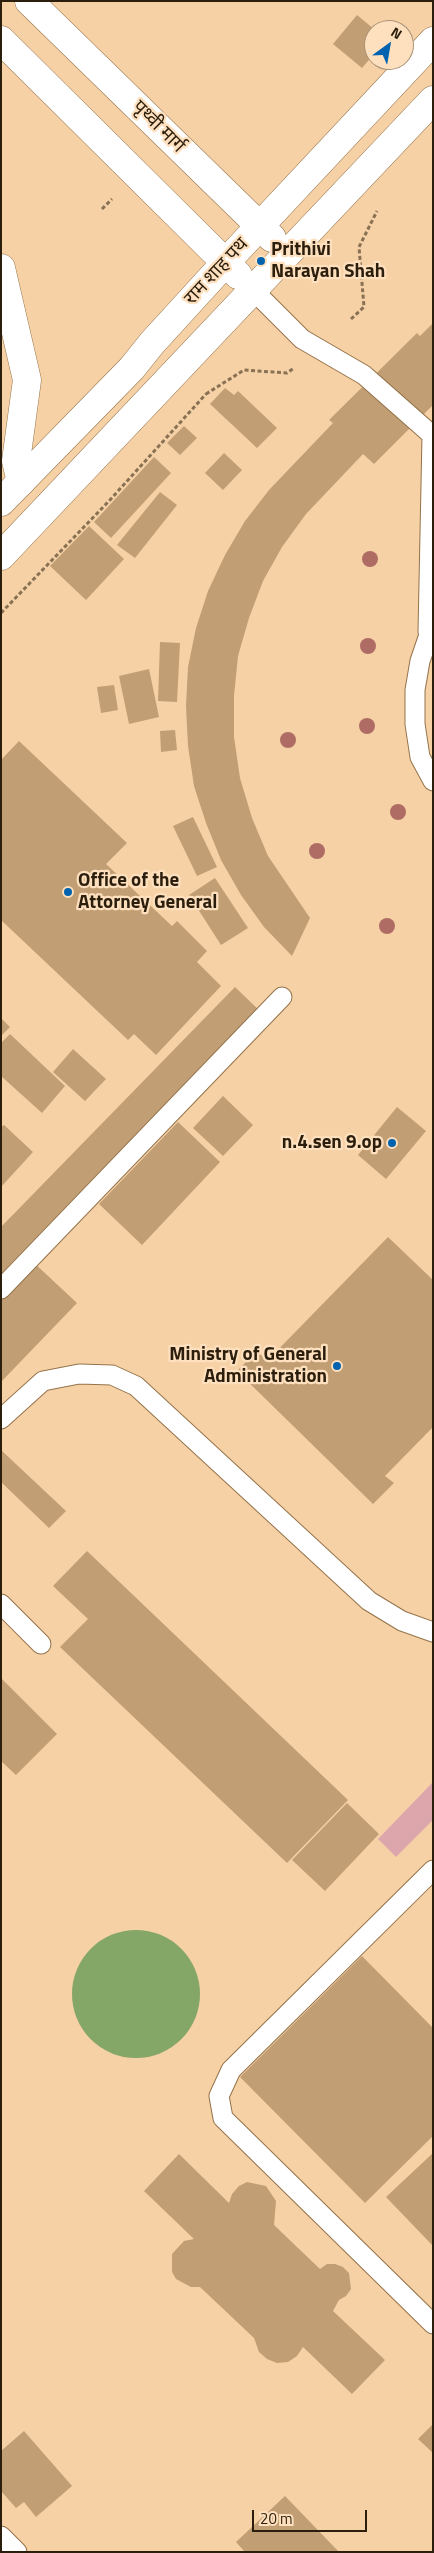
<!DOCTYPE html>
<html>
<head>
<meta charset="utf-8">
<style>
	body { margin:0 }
	#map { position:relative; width:434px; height:2553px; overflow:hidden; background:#f6d1a6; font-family:"Titillium Web",sans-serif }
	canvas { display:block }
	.frame { position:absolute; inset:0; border:2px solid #2b1e0d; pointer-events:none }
	.north { position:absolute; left:364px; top:20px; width:50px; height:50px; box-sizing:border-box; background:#fee0be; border:1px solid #aa9277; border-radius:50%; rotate:32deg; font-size:14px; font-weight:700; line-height:20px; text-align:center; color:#2b1e0d }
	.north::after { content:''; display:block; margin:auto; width:18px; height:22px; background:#0163b0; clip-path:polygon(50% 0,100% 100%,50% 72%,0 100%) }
	.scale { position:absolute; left:252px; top:2510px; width:115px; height:22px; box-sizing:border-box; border:2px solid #2b1e0d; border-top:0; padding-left:6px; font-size:15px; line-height:18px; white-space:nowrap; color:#2b1e0d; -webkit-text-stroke:4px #fee0be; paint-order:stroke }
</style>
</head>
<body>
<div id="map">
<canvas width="434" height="2553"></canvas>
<div class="frame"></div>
<div class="north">N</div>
<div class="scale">20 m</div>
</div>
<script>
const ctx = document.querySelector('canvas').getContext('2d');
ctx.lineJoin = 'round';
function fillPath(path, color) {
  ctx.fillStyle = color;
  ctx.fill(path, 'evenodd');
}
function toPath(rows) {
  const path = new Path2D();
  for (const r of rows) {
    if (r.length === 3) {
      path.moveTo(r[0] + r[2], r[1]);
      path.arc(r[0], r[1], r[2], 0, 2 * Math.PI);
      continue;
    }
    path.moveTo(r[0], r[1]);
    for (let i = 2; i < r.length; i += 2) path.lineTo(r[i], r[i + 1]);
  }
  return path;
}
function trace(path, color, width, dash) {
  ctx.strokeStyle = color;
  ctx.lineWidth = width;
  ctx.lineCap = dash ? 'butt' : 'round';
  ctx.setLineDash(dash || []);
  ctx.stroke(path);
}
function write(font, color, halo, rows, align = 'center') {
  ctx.font = font + ' "Titillium Web","Noto Sans Devanagari",sans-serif';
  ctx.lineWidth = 4.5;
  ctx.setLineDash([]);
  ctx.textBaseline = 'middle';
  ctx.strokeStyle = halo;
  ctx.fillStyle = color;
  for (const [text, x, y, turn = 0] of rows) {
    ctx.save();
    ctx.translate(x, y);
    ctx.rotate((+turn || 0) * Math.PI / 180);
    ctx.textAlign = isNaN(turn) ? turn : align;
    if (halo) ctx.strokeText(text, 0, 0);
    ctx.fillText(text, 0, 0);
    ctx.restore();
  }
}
const green = toPath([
	[433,1782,433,1820,396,1857,378,1839]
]);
const water = toPath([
	[136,1994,64]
]);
const building = toPath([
	[357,15,374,29,374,54,362,68,333,44],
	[433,323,433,405,374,464,363,454,306,514,282,547,263,581,249,618,238,656,234,696,234,737,240,778,252,818,268,856,310,918,292,956,264,927,241,895,221,860,206,823,194,786,188,746,186,706,188,667,196,628,208,591,225,555,245,521,269,490,333,423,329,420,417,333,420,336],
	[225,388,234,395,238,391,277,428,257,448,210,404],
	[184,426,197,438,180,455,167,443],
	[224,453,242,470,223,490,205,473],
	[154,457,171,473,111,538,94,522],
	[160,492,177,505,135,558,117,545],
	[89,526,124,559,86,600,50,566],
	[160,642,180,643,177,702,158,701],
	[149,669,159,717,129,724,119,676],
	[114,685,118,710,101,713,97,687],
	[175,730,177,750,161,752,160,731],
	[19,741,127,843,106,864,172,926,177,921,207,951,197,962,221,986,156,1055,134,1034,128,1040,1,920,1,760],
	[193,817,217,867,197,876,173,826],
	[215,878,248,928,221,945,189,895],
	[235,987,262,1013,1,1282,1,1227],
	[1,1018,10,1027,1,1036],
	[10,1034,65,1086,42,1113,1,1076,1,1043],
	[73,1049,106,1079,85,1101,53,1072],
	[223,1096,253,1125,223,1156,193,1128],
	[397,1107,426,1131,386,1179,358,1155],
	[178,1122,220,1162,142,1245,99,1204],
	[4,1125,33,1152,1,1187,1,1127],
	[388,1237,433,1280,433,1427,385,1476,394,1483,373,1504,237,1371,257,1351,267,1361],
	[32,1261,77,1303,1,1382,1,1293],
	[1,1450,66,1511,49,1528,1,1482],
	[87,1551,348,1800,287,1863,60,1647,88,1619,53,1586],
	[1,1678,57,1734,16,1775,1,1761],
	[347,1803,379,1834,325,1891,292,1860],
	[362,1956,433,2028,433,2136,365,2203,240,2077],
	[433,2153,433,2246,386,2197],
	[179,2154,229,2203,232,2194,239,2186,247,2182,266,2186,276,2201,274,2225,320,2269,327,2264,335,2264,343,2267,349,2273,351,2289,346,2296,339,2300,333,2311,385,2360,352,2394,303,2347,297,2356,288,2362,277,2363,267,2359,259,2352,254,2338,200,2287,191,2287,176,2279,172,2272,172,2254,184,2241,194,2239,144,2191],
	[433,2424,433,2453,418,2439],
	[24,2431,72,2486,36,2517,24,2502,16,2508,1,2491,1,2451],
	[285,2496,339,2552,245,2552,236,2542]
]);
const path = toPath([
	[102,209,112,199],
	[351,319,364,307,359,247,377,211],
	[206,394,244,370,287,373,294,368],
	[1,613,109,501,206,394]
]);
const lane = toPath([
	[253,290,302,339,364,375,433,436],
	[433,623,420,661,415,690,415,724,420,757,433,781],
	[428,632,432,436],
	[1,1289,282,997],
	[1,1419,43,1381,79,1374,112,1375,136,1386,369,1601,402,1621,433,1632],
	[1,1604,41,1644],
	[433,1870,231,2070,219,2096,223,2118,433,2324],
	[1,2536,17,2552]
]);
const street = toPath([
	[1,268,27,380,16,461,21,482]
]);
const primary = toPath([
	[29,1,272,238],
	[1,40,238,275],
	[1,502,132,368,152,343,226,262,433,41],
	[1,556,433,100]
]);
const trees = [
	[370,559],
	[368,646],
	[367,726],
	[288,740],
	[398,812],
	[317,851],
	[387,926]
];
const markers = [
	[261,261,5,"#0163b0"],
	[68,892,5,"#0163b0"],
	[392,1143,5,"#0163b0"],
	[337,1366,5,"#0163b0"]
];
const streetNames = [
	["पृथ्वी मार्ग",158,127,45],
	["राम शाह पथ",217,272,-47]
];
const poiNames = [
	["Prithivi",271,250],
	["Narayan Shah",271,272],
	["Office of the",78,881],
	["Attorney General",78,903],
	["n.4.sen 9.op",382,1143,"right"],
	["Ministry of General",327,1355,"right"],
	["Administration",327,1377,"right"]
];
fillPath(green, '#dda6ac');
fillPath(water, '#84a667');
fillPath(building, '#c19e74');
trace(lane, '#94734a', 21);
trace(street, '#94734a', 29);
trace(primary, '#94734a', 29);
trace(path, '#897154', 3, [4, 2.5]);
trace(lane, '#fff', 19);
trace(street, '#fff', 28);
trace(primary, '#fff', 28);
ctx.fillStyle = '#ae6c65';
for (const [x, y] of trees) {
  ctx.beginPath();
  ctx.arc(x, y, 8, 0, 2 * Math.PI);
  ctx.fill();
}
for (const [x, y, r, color] of markers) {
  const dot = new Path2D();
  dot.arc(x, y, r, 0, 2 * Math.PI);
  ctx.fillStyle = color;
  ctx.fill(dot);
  trace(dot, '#fee0be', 2);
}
write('19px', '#2b1e0d', '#fee0be', streetNames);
write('bold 19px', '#2b1e0d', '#fee0be', poiNames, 'left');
</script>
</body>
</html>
